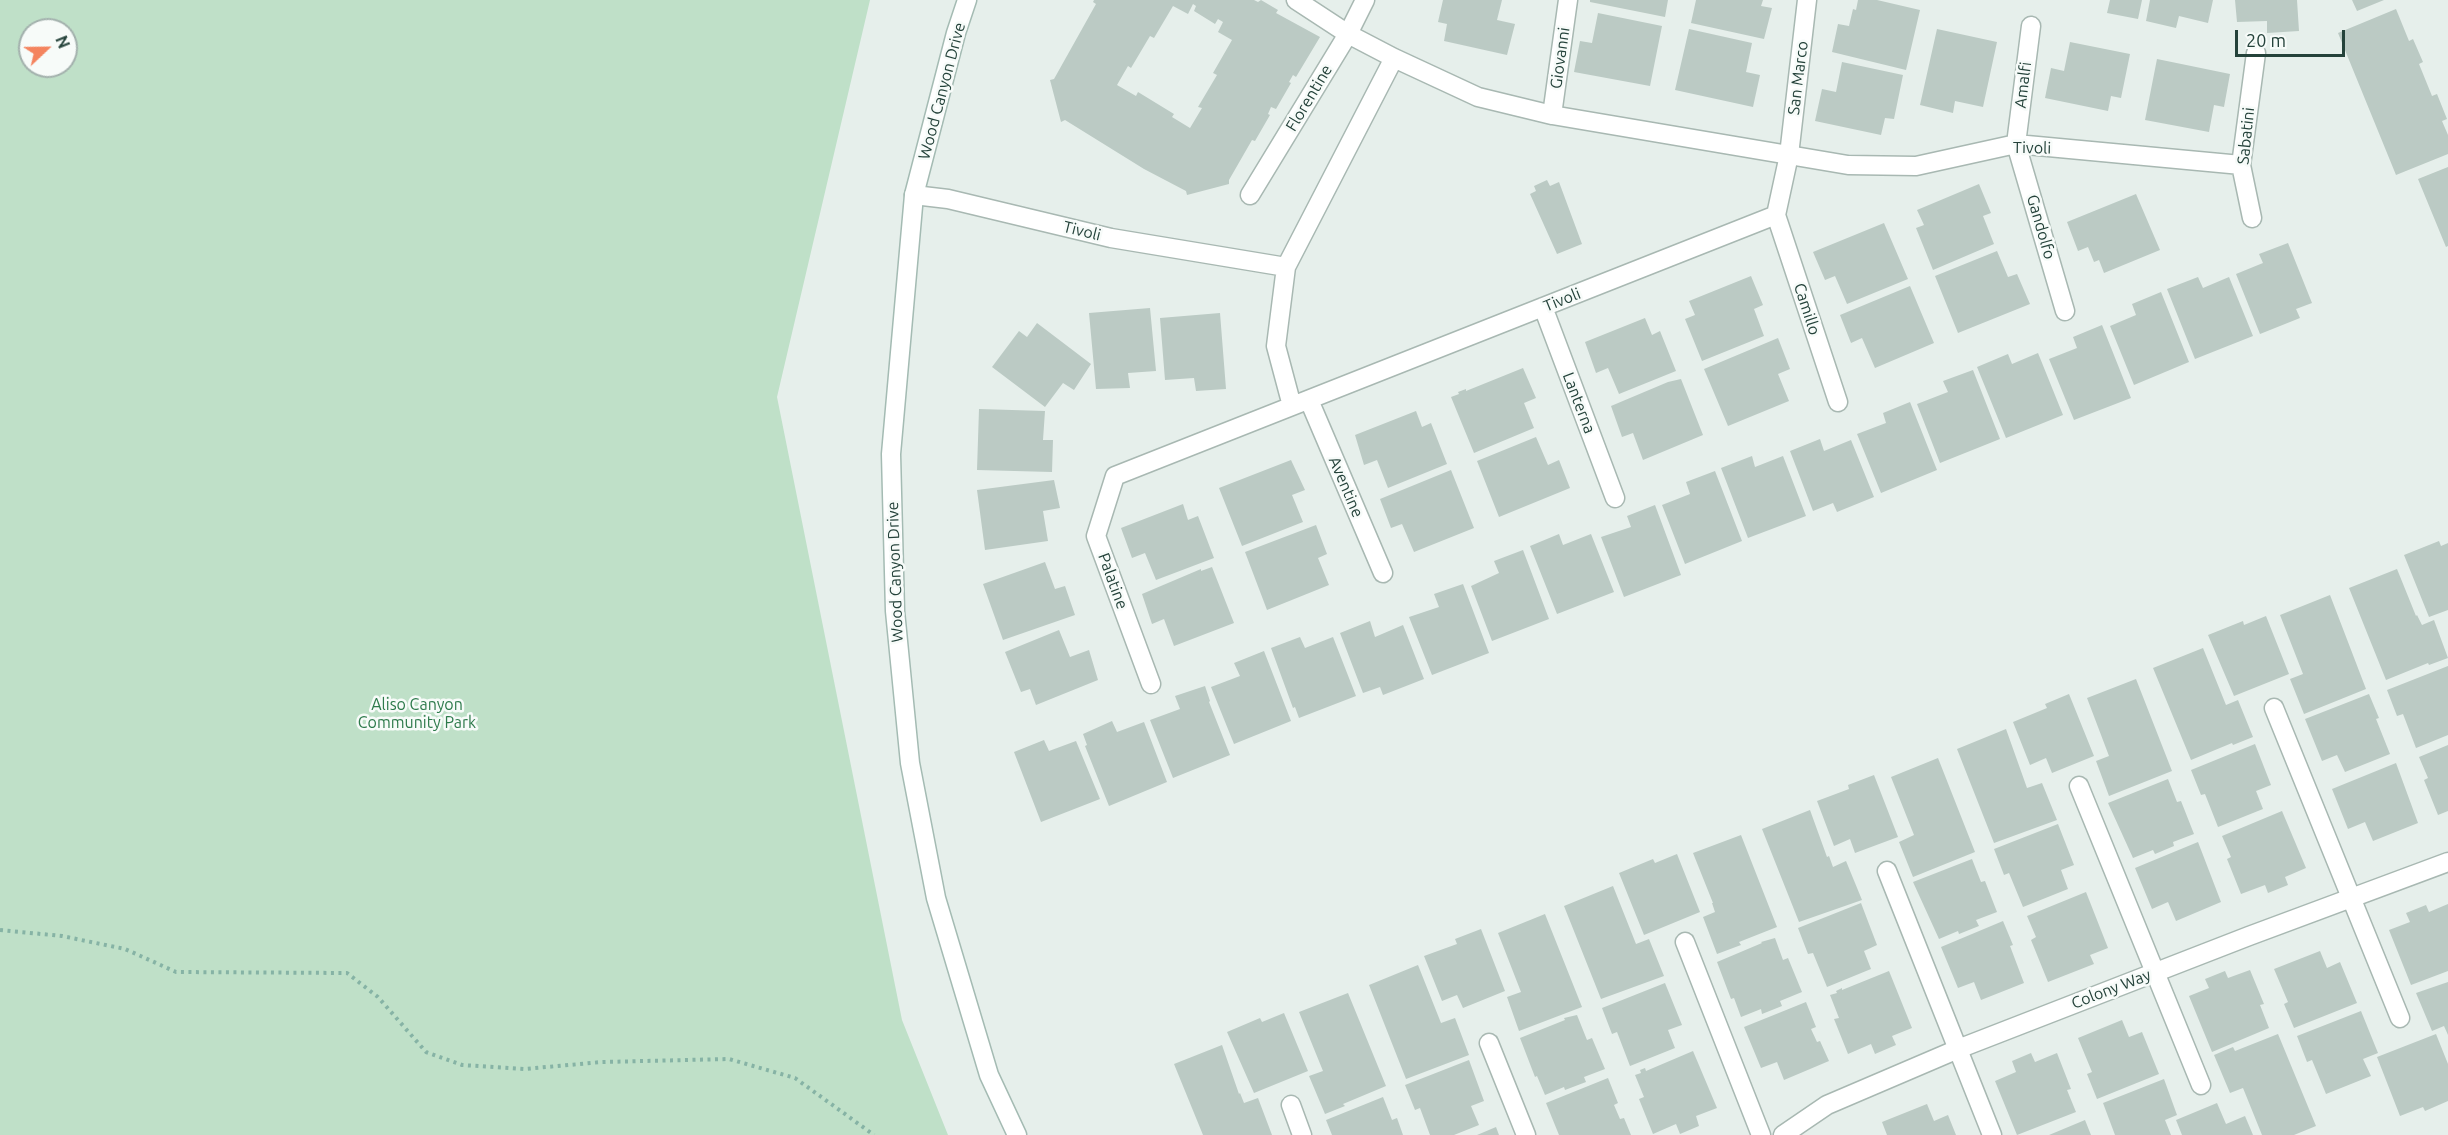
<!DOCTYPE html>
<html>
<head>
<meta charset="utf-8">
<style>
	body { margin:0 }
	#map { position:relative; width:2448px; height:1135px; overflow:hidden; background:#e6efeb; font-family:Ubuntu,sans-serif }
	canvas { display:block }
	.north { position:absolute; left:18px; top:18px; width:60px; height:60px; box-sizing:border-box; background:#f7fbf9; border:2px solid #a3b1ad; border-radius:50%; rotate:68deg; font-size:16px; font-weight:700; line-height:24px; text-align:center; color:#24423a }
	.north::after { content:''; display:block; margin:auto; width:21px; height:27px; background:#f4845f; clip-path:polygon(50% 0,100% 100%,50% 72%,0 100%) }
	.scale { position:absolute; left:2235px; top:30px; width:110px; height:27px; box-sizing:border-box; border:3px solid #24423a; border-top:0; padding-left:8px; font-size:18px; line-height:21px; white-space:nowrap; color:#24423a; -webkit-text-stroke:4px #f7fbf9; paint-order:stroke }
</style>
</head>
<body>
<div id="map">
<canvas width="2448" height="1135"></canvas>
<div class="north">N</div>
<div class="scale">20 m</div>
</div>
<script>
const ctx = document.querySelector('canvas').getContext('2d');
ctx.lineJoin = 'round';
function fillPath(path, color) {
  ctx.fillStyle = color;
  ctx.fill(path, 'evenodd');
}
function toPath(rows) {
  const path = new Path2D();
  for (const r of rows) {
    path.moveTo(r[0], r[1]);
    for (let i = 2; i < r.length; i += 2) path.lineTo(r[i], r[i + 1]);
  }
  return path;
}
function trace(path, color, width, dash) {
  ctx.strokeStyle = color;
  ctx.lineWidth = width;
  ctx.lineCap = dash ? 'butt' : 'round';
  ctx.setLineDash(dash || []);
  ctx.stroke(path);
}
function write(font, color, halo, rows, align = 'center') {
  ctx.font = font + ' Ubuntu,sans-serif';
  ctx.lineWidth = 5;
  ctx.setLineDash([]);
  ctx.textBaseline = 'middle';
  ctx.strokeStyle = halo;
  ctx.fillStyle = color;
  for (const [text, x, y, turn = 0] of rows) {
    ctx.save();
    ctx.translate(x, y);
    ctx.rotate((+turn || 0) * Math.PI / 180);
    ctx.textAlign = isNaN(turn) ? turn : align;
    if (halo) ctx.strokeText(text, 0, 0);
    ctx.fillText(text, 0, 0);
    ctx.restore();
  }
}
const green = toPath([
	[0,0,870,0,777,397,902,1020,948,1135,0,1135],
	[30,30,66,30,66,66,30,66]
]);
const building = toPath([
	[1094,0,1254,0,1258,2,1261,0,1278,10,1276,13,1320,37,1296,77,1293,75,1289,82,1291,83,1276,109,1271,107,1268,114,1270,115,1255,141,1252,140,1229,180,1229,184,1187,195,1186,191,1144,169,1065,120,1061,122,1050,80,1054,79,1096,4,1093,2],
	[1193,4,1196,6,1194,11,1215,24,1218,19,1223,22,1218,32,1232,40,1213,73,1217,75,1198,107,1202,108,1190,128,1172,117,1174,114,1138,92,1136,96,1117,85,1128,66,1131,68,1150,36,1154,38,1173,6,1188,14],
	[1443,0,1502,0,1497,20,1515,24,1507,55,1444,41,1447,24,1438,22],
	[1590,0,1668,0,1665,17,1590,2],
	[1696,0,1763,0,1761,6,1772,8,1764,39,1691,23],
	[1858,0,1877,0,1920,10,1906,70,1832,52,1838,24,1849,26,1853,9,1856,10],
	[2110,0,2142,0,2138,19,2107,13],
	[2150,0,2213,0,2208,23,2179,16,2176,28,2146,21],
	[2235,0,2297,0,2299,31,2267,33,2267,21,2237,22],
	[2352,0,2384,0,2357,11],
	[2396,9,2409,41,2413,39,2423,62,2419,64,2432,96,2437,94,2447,119,2442,121,2448,135,2448,154,2396,175,2338,33],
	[1598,13,1662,26,1650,86,1574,72,1580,41,1592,43],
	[1689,29,1752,43,1746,72,1760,75,1753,107,1675,90],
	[1937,29,1997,42,1983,107,1955,101,1953,113,1920,105],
	[2070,42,2130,54,2121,98,2111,96,2108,111,2045,98,2051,68,2064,71],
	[2157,59,2230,74,2224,107,2214,105,2209,132,2145,120],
	[1842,62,1903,75,1894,119,1885,118,1881,135,1815,121,1822,89,1836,92],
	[2448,167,2448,246,2446,247,2418,179],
	[1547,180,1550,186,1559,182,1582,244,1557,254,1530,194,1536,191,1534,186],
	[1979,184,1991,213,1983,216,1994,244,1933,270,1916,228,1924,225,1917,210],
	[2136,194,2160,250,2104,273,2099,260,2094,262,2088,247,2078,251,2067,222],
	[1884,223,1908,279,1847,304,1835,276,1825,280,1813,252],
	[2288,243,2312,303,2296,309,2300,318,2260,334,2236,274,2263,263,2259,254],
	[1997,251,2008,277,2017,274,2030,304,1958,333,1935,276],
	[1751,276,1763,305,1754,309,1764,336,1702,361,1685,319,1695,315,1689,301],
	[2198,277,2203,288,2229,277,2253,336,2195,359,2167,289],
	[1910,286,1934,343,1875,368,1862,338,1851,343,1840,315],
	[2161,292,2189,362,2134,385,2110,326,2136,315,2132,304],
	[1150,308,1156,371,1128,373,1130,388,1096,389,1089,313],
	[1220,313,1226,389,1196,391,1194,378,1165,380,1160,318],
	[1645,318,1652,335,1660,331,1676,371,1619,394,1608,368,1596,373,1585,342],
	[1037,323,1091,364,1074,390,1063,383,1045,407,992,367,1019,331,1027,337],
	[2102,325,2131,398,2074,420,2049,359,2077,348,2073,337],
	[1778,338,1790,369,1778,374,1789,401,1728,426,1704,369],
	[2038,353,2063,415,2006,438,1977,367,2008,354,2012,364],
	[1523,368,1536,398,1524,403,1534,428,1474,453,1451,397,1459,394,1458,392,1466,389,1466,391],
	[1973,370,2000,439,1940,463,1917,404,1948,392,1943,381],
	[1681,379,1703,435,1643,460,1633,433,1622,437,1611,406,1668,382],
	[1910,402,1937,470,1881,493,1857,434,1886,423,1883,413],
	[979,409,1045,411,1043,440,1053,440,1052,472,977,470],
	[1416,411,1422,427,1431,423,1447,464,1388,488,1377,460,1364,465,1355,435],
	[1536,437,1548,465,1559,460,1570,488,1499,517,1477,461],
	[1820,439,1824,451,1851,440,1874,497,1837,512,1833,503,1813,511,1790,451],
	[1752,456,1755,467,1783,456,1806,516,1748,538,1721,468],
	[1291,460,1305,490,1292,495,1303,522,1242,546,1219,488],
	[1451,470,1474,528,1414,552,1402,524,1391,528,1380,499],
	[1715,471,1742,541,1685,564,1662,505,1690,494,1686,482],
	[1054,480,1060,508,1043,511,1048,541,985,550,977,490],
	[1183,504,1188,520,1198,516,1214,558,1156,580,1145,553,1132,558,1121,528],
	[1655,505,1681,575,1624,597,1601,537,1631,527,1627,516],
	[1316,525,1327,554,1318,558,1329,585,1267,610,1245,552],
	[1559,534,1563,545,1591,534,1614,592,1557,614,1530,546],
	[2439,541,2441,546,2448,543,2448,610,2429,617,2404,555],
	[1523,550,1549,619,1492,641,1471,586,1499,573,1494,561],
	[1045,562,1055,589,1065,586,1075,615,1003,640,983,584],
	[1212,567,1234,623,1174,646,1164,619,1152,624,1142,594,1201,569,1201,571],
	[2397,569,2416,616,2417,615,2422,625,2434,620,2448,658,2429,665,2428,663,2386,680,2349,588],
	[1463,584,1489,653,1432,675,1409,617,1439,607,1434,594],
	[2330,595,2366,689,2304,714,2290,679,2303,674,2280,615],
	[2266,616,2289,674,2234,696,2208,635,2243,621,2244,625],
	[1370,621,1375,637,1403,625,1424,679,1383,695,1380,687,1363,693,1340,633],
	[1059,630,1070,657,1089,650,1098,680,1036,705,1030,689,1021,692,1005,652],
	[1300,637,1305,648,1333,637,1356,696,1299,718,1295,707,1293,708,1271,648],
	[2203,648,2226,705,2238,700,2253,737,2233,745,2232,743,2191,760,2153,668],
	[1264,651,1291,721,1234,744,1211,687,1240,676,1234,663],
	[2448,666,2448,735,2416,748,2403,714,2397,716,2387,690],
	[2136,679,2172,771,2109,796,2096,761,2109,756,2087,698],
	[1205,686,1210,701,1209,702,1230,755,1173,778,1150,720,1180,709,1175,696],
	[2069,694,2094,756,2052,773,2046,758,2030,765,2013,722,2047,708,2045,704],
	[2369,694,2379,718,2376,719,2390,754,2345,772,2337,755,2322,761,2305,719],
	[1112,721,1117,732,1144,722,1167,782,1109,806,1085,746,1087,745,1083,734],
	[2006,729,2027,788,2042,783,2057,820,1994,843,1957,749],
	[1044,740,1049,751,1076,741,1100,799,1041,822,1014,752],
	[2255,744,2271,785,2256,791,2263,809,2218,827,2205,794,2201,795,2191,770],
	[2448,745,2448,811,2438,815,2424,780,2428,778,2419,757],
	[1938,758,1975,852,1913,877,1899,842,1914,835,1891,777],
	[2396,763,2418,823,2373,841,2365,822,2348,829,2332,789],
	[1874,775,1898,837,1855,853,1850,839,1834,846,1817,801,1849,789,1848,785],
	[2168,779,2177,802,2181,801,2194,834,2173,842,2174,846,2155,854,2153,850,2133,858,2108,803],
	[1810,810,1827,857,1829,856,1833,867,1846,861,1862,900,1799,922,1762,829],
	[2282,811,2306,868,2285,877,2288,885,2268,893,2265,885,2241,894,2227,859,2231,857,2222,836],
	[2058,824,2074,865,2061,870,2068,889,2023,907,2009,873,2004,875,1994,849],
	[1741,835,1777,927,1739,942,1741,945,1717,954,1703,917,1715,912,1712,903,1713,903,1693,853],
	[2198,842,2221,902,2176,921,2168,902,2152,909,2135,868],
	[1677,854,1700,912,1644,935,1619,873,1653,859,1655,863],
	[1972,859,1981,882,1985,881,1997,912,1976,920,1979,926,1959,934,1958,931,1939,939,1913,882],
	[1613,886,1636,944,1649,939,1664,976,1601,999,1564,906],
	[2086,892,2108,948,2090,955,2094,964,2048,982,2031,940,2036,937,2027,916],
	[1861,903,1877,945,1864,951,1871,969,1827,987,1813,953,1808,954,1798,928],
	[2448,904,2448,971,2411,985,2389,930,2410,922,2406,913,2426,905,2429,912],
	[1545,914,1582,1007,1519,1031,1507,997,1521,992,1498,933],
	[2003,921,2013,945,2010,946,2024,983,1981,1000,1974,982,1958,988,1941,947],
	[1481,929,1505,991,1463,1008,1457,995,1442,1001,1424,956,1457,944,1455,939],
	[1775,938,1783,960,1788,958,1802,992,1780,1001,1782,1006,1762,1014,1761,1009,1741,1017,1734,998,1731,999,1717,962,1762,943,1761,942],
	[2320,951,2327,968,2340,962,2357,1003,2294,1028,2284,1004,2288,1002,2274,969],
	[1418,965,1441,1023,1455,1018,1469,1055,1406,1079,1369,985],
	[2250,970,2264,1004,2260,1005,2269,1028,2212,1052,2189,996,2209,988,2205,979,2225,971,2228,978],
	[1889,971,1912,1028,1892,1036,1896,1045,1875,1054,1871,1044,1848,1054,1834,1019,1839,1018,1830,995,1837,993,1836,991,1842,988,1842,990],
	[2448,982,2448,1035,2444,1026,2432,1031,2416,993],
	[1665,983,1682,1025,1668,1030,1675,1048,1630,1066,1617,1032,1612,1034,1602,1008],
	[1348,993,1386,1086,1343,1104,1345,1106,1325,1114,1309,1076,1323,1071,1299,1012],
	[1806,1002,1816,1027,1811,1029,1817,1042,1820,1041,1829,1061,1784,1080,1777,1062,1761,1068,1744,1027],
	[2361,1011,2378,1053,2363,1059,2371,1076,2326,1094,2312,1060,2307,1062,2297,1036],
	[1284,1013,1308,1071,1254,1093,1227,1032,1260,1018,1262,1022],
	[1577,1015,1587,1040,1592,1038,1605,1069,1584,1077,1586,1082,1565,1090,1564,1087,1545,1095,1537,1076,1535,1077,1520,1038,1565,1020,1564,1018],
	[2122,1020,2129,1037,2142,1032,2159,1074,2097,1099,2087,1074,2092,1072,2078,1038],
	[2278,1034,2316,1126,2294,1135,2262,1135,2243,1088,2230,1093,2214,1055,2233,1047,2235,1051],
	[2436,1034,2448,1064,2448,1101,2425,1111,2423,1107,2400,1116,2377,1057],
	[1222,1045,1239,1094,1240,1093,1244,1103,1258,1098,1272,1135,1203,1135,1174,1064],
	[1693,1051,1717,1108,1696,1116,1699,1126,1680,1134,1676,1124,1653,1134,1639,1099,1644,1097,1635,1075,1641,1073,1640,1070,1645,1068,1646,1071],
	[2031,1053,2035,1062,2057,1053,2071,1089,2067,1090,2076,1112,2017,1135,1995,1081,2016,1072,2012,1061],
	[1469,1060,1484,1101,1471,1106,1479,1125,1454,1135,1430,1135,1420,1108,1415,1110,1405,1085],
	[1608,1078,1618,1103,1614,1105,1620,1119,1624,1118,1631,1135,1559,1135,1546,1103],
	[2164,1079,2177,1115,2165,1120,2171,1135,2115,1135,2103,1103],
	[1383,1097,1392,1120,1397,1118,1403,1135,1332,1135,1326,1120],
	[2217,1103,2226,1124,2245,1116,2253,1135,2182,1135,2176,1120],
	[1927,1104,1934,1121,1948,1115,1956,1135,1887,1135,1882,1122],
	[2085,1120,2091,1135,2049,1135],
	[1496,1127,1499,1135,1477,1135]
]);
const path = toPath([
	[0,930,62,936,125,949,176,972,347,973,378,997,426,1052,462,1065,524,1069,602,1062,729,1059,795,1078,874,1135]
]);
const service = toPath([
	[1296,0,1348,34],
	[2274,708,2400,1018],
	[2079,786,2201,1085],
	[1887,871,1992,1135],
	[1685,942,1761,1135],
	[1489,1043,1526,1135],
	[1291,1105,1302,1135]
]);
const minor = toPath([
	[2031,26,2016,144,2065,311],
	[1348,34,1394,58,1478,97,1552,115,1848,165,1916,166,2016,144,2241,165],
	[1552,115,1568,0],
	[914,195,948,199,1111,238,1286,267,1394,58],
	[1250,195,1348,34,1365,0],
	[1776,215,1838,402],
	[2252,218,2241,165,2256,53],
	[1286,267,1276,346,1292,406],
	[1543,307,1615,498],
	[1309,400,1383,573],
	[1151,684,1096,536,1115,476,1776,215,1789,155,1807,0],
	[1783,1135,1827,1105,1958,1049,2249,936,2448,862]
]);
const secondary = toPath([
	[967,0,956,33,914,195,891,454,895,611,910,763,936,898,989,1075,1017,1135]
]);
const streetNames = [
	["Giovanni",1560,58,-82],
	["San Marco",1798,78,-83],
	["Amalfi",2023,85,-83],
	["Wood Canyon Drive",942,91,-75],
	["Florentine",1309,98,-59],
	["Sabatini",2246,136,-84],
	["Tivoli",2032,148,1],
	["Gandolfo",2041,227,74],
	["Tivoli",1082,231,14],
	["Tivoli",1562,300,-22],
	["Camillo",1807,309,72],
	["Lanterna",1579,403,69],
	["Aventine",1346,487,67],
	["Wood Canyon Drive",895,572,-92],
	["Palatine",1113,581,70],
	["Colony Way",2111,989,-21]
];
const parkNames = [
	["Aliso Canyon",417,705],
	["Community Park",417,723]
];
fillPath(green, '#bfe0c8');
fillPath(building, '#bbcac4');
trace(service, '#a8b8b2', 21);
trace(minor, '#a8b8b2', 21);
trace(secondary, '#a4bbb3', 21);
trace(path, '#86b3a5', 4, [3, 4.5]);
trace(service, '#fff', 18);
trace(minor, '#fff', 18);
trace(secondary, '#fff', 18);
write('16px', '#24423a', '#f7fbf9', streetNames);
write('16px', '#2d7a4b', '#f7fbf9', parkNames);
</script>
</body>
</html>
